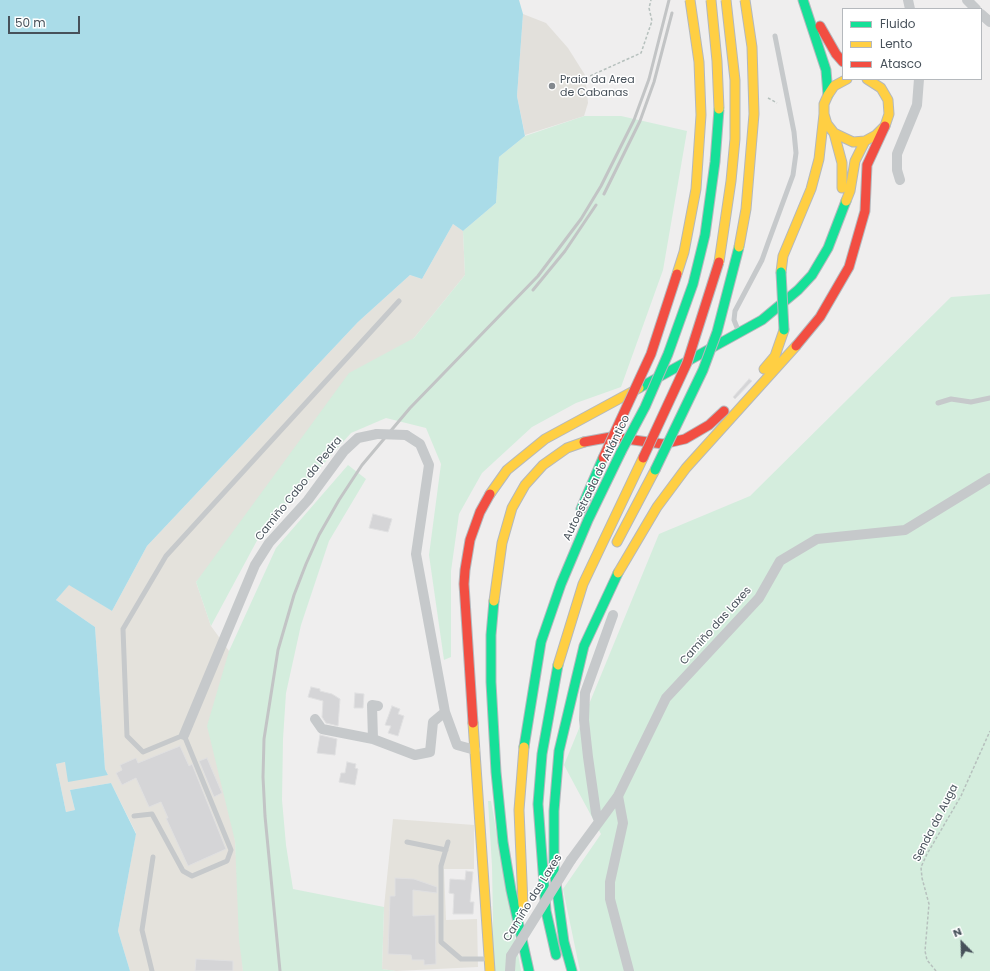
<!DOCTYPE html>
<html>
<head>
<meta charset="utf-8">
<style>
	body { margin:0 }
	#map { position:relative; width:990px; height:971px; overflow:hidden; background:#efeeee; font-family:Poppins,sans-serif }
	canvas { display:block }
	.legend { position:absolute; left:842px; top:8px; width:140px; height:72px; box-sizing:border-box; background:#fff; border:1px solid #b5b9bd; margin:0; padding:5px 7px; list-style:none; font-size:12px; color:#47515a }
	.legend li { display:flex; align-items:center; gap:8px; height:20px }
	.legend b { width:20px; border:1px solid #b5b9bd }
	.north { position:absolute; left:942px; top:923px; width:40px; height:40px; -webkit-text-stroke:3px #fff; paint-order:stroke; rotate:337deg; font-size:11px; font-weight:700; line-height:16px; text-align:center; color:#47515a }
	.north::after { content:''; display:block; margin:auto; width:14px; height:18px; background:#47515a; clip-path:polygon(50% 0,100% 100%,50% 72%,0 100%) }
	.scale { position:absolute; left:8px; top:16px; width:72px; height:18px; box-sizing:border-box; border:2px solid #47515a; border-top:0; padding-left:5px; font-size:12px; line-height:14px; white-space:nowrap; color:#47515a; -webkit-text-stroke:3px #fff; paint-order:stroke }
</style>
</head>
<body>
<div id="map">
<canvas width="990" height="971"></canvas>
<ul class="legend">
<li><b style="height:5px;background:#16e098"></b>Fluido</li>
<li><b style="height:5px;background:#ffcf43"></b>Lento</li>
<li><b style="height:5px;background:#f24e42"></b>Atasco</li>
</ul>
<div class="north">N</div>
<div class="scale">50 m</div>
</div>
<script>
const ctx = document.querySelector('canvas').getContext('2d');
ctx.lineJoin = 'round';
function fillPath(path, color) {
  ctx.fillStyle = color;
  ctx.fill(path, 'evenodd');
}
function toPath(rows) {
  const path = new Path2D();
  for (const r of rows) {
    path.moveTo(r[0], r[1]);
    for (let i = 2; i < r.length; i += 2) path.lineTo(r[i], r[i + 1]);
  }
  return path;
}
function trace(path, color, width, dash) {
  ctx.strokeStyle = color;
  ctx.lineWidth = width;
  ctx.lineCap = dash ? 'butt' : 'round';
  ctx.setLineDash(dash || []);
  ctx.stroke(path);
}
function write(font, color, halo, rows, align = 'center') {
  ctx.font = font + ' Poppins,sans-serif';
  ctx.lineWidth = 3;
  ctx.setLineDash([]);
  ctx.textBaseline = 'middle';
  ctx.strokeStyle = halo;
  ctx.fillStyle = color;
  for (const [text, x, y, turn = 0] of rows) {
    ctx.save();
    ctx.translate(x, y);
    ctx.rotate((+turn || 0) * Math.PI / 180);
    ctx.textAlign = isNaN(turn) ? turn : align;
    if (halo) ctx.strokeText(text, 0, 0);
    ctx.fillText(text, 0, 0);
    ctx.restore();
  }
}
const commercial = toPath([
	[453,224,463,231,465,275,414,338,196,582,211,626,229,651,235,841,243,971,130,971,118,931,136,833,111,783,70,790,75,810,66,812,56,764,65,762,108,775,105,769,95,627,56,600,69,584,112,611,147,546,358,322,410,275,422,279],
	[393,819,474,825,474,869,444,869,446,920,477,919,478,967,396,971,382,969,384,907]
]);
const green = toPath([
	[584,116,621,116,687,131,663,270,621,387,576,403,532,427,482,473,459,514,451,571,451,657,444,660,429,555,441,464,426,428,386,418,351,433,260,535,211,626,196,582,349,373,414,338,465,275,463,231,496,203,499,157,525,136],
	[990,294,990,971,580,971,563,889,601,834,564,765,659,534,750,496,951,297],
	[348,465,366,479,329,541,301,625,286,693,283,739,282,800,286,845,293,889,384,907,382,969,396,971,243,971,239,940,235,841,207,726,229,651,276,548],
	[488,801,491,801,521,971,491,971,493,921,492,866]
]);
const sand = toPath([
	[523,14,546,23,568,48,585,75,588,103,584,116,525,135,517,96]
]);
const water = toPath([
	[0,0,519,0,523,14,517,96,525,136,499,157,496,203,463,231,453,224,422,279,410,275,358,322,147,546,112,611,69,585,56,600,95,627,105,769,108,775,68,782,65,762,56,764,66,812,75,810,70,790,111,783,136,834,118,931,130,971,0,971]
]);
const building = toPath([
	[749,379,752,381,735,399,733,397,749,379],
	[373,514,392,519,388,532,369,528,373,514],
	[311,687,320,689,320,691,332,694,340,699,338,726,326,723,322,717,323,701,308,697,311,687],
	[355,693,364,694,363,708,354,708,355,693],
	[392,706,400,709,398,714,404,716,398,736,388,733,391,726,385,725,392,706],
	[320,735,337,739,335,755,317,753,320,735],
	[180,746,189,766,192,764,226,849,188,866,166,818,168,818,161,802,149,807,136,778,122,785,116,773,122,770,120,765,136,758,138,763,180,746],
	[207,758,222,793,214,797,199,761,207,758],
	[347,762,356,764,355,768,358,769,355,785,339,782,341,773,345,773,347,762],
	[466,871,473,872,470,902,474,902,473,914,453,914,454,894,449,893,450,879,465,880,466,871],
	[395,878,414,879,437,887,437,893,413,890,413,916,435,915,436,964,424,965,424,960,412,960,411,955,388,954,390,896,395,896,395,878],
	[196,959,233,961,233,971,195,971,196,959]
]);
const path = toPath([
	[581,80,641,53,652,21,649,8,651,0],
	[768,98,777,103],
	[936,971,927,960,925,951,929,904,922,878,921,867,927,854,961,796,990,731]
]);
const lane = toPath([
	[738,330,734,320,735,311,762,260,768,243,793,175,796,153,794,132,775,36],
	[938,403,951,399,971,402,990,398],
	[134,816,152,814,183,871,192,876,227,861,231,850,184,735,143,752,127,736,123,629,166,556,399,301],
	[407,842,446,850],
	[448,842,441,866,441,942,461,959,483,959],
	[152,971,142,930,153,857]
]);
const street = toPath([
	[908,0,910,9],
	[967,0,976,9],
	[981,14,990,22],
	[900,180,897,170,897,154,917,105,919,79],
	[406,435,420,444,429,465,416,554,445,712,457,745,475,750],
	[315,719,322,729,373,739,415,755,430,752,433,722,445,712],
	[184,735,255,565,269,543,308,500,344,451,358,438,377,434],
	[373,739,372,705,378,706],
	[618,796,623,823,610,882,610,899,629,971],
	[599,821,596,813,588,757,584,720,585,693,613,615],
	[571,860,618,796,666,698,759,598,780,561,817,539,905,530,990,478],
	[510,971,511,956]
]);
const fast = toPath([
	[803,0,826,70,828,95],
	[639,388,762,320,798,290,812,275,828,248,846,201],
	[581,509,603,458],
	[494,601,491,635,491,682,496,772,503,842,511,890,529,971],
	[524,747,541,642,561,584,588,520,621,452],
	[556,955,546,911,538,804,542,754,558,665],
	[572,971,564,942,554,869,554,811,559,751,584,646,618,573]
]);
const slow = toPath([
	[847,79,834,86,828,95,824,104,824,114,827,124,834,133,853,142,865,141,876,135,885,126,889,114,888,100,881,88,867,79],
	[834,133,842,163,842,188],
	[846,201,850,191,855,161,865,141],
	[781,272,783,256,811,189,819,159,824,114],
	[764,369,775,356,784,330],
	[490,494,507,470,545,439,639,388],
	[617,542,655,470],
	[618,573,657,507,686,468,796,346],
	[494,601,502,543,512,508,525,485,543,465,567,448,584,442],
	[558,665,583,584,643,458],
	[473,723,490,971],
	[523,905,519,810,524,747]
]);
const jam = toPath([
	[820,26,836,54,843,62],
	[796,346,820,317,849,267,865,211,867,165,885,126],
	[584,442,611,437,663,444,685,439,709,425,724,411],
	[473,723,464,584,465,570,470,540,480,512,490,494]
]);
const rail = toPath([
	[604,194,640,121,654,82,672,13],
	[533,290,565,251,596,205],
	[280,971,265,816,263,777,264,739,278,650,294,595,306,564,319,535,339,500,362,465,410,408,538,276,581,219,601,186,634,120,649,79,669,0]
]);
const streetBridge = toPath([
	[377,434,406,435],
	[511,956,571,860]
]);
const fastBridge = toPath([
	[781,272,784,330],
	[621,452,645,407,668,354,693,284,705,235,715,162,719,109],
	[655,470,703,370,717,332,739,247]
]);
const slowBridge = toPath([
	[711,0,717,61,719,109],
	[739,247,746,209,754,114,752,47,745,0],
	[719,262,731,181,735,139,735,80,726,0],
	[677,274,684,252,696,189,701,115,699,62,690,0]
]);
const jamBridge = toPath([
	[603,458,651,354,677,274],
	[643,458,687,363,719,262]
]);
const markers = [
	[552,86,4,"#82888e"]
];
const poiNames = [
	["Praia da Area",560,80],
	["de Cabanas",560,93]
];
const streetNames = [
	["Autoestrada do Atlántico",597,478,-64],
	["Camiño Cabo da Pedra",299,489,-51],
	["Camiño das Laxes",716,626,-48],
	["Senda da Auga",936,823,-63],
	["Camiño das Laxes",533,898,-58]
];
fillPath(commercial, '#e4e2dc');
fillPath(green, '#d4eddd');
fillPath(sand, '#e2e0db');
fillPath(water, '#aadce8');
fillPath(building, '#d5d5d7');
trace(building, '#e0e0e1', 1);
trace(fast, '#b4b8bd', 11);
trace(slow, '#b4b8bd', 11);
trace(jam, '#b4b8bd', 11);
trace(path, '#b6c0bd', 1.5, [3, 2]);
trace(lane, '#c6c9cb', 5);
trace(street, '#c6c9cb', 10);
trace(fast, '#16e098', 9);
trace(slow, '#ffcf43', 9);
trace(jam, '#f24e42', 9);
trace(rail, '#c2c4c5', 3);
trace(fastBridge, '#b4b8bd', 11, []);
trace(slowBridge, '#b4b8bd', 11, []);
trace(jamBridge, '#b4b8bd', 11, []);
trace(streetBridge, '#c6c9cb', 10);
trace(fastBridge, '#16e098', 9);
trace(slowBridge, '#ffcf43', 9);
trace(jamBridge, '#f24e42', 9);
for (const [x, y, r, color] of markers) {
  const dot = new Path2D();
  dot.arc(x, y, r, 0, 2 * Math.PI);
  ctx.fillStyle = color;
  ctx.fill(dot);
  trace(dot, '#fff', 1.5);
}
write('11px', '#47515a', '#fff', poiNames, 'left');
write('11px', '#47515a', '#fff', streetNames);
</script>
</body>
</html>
